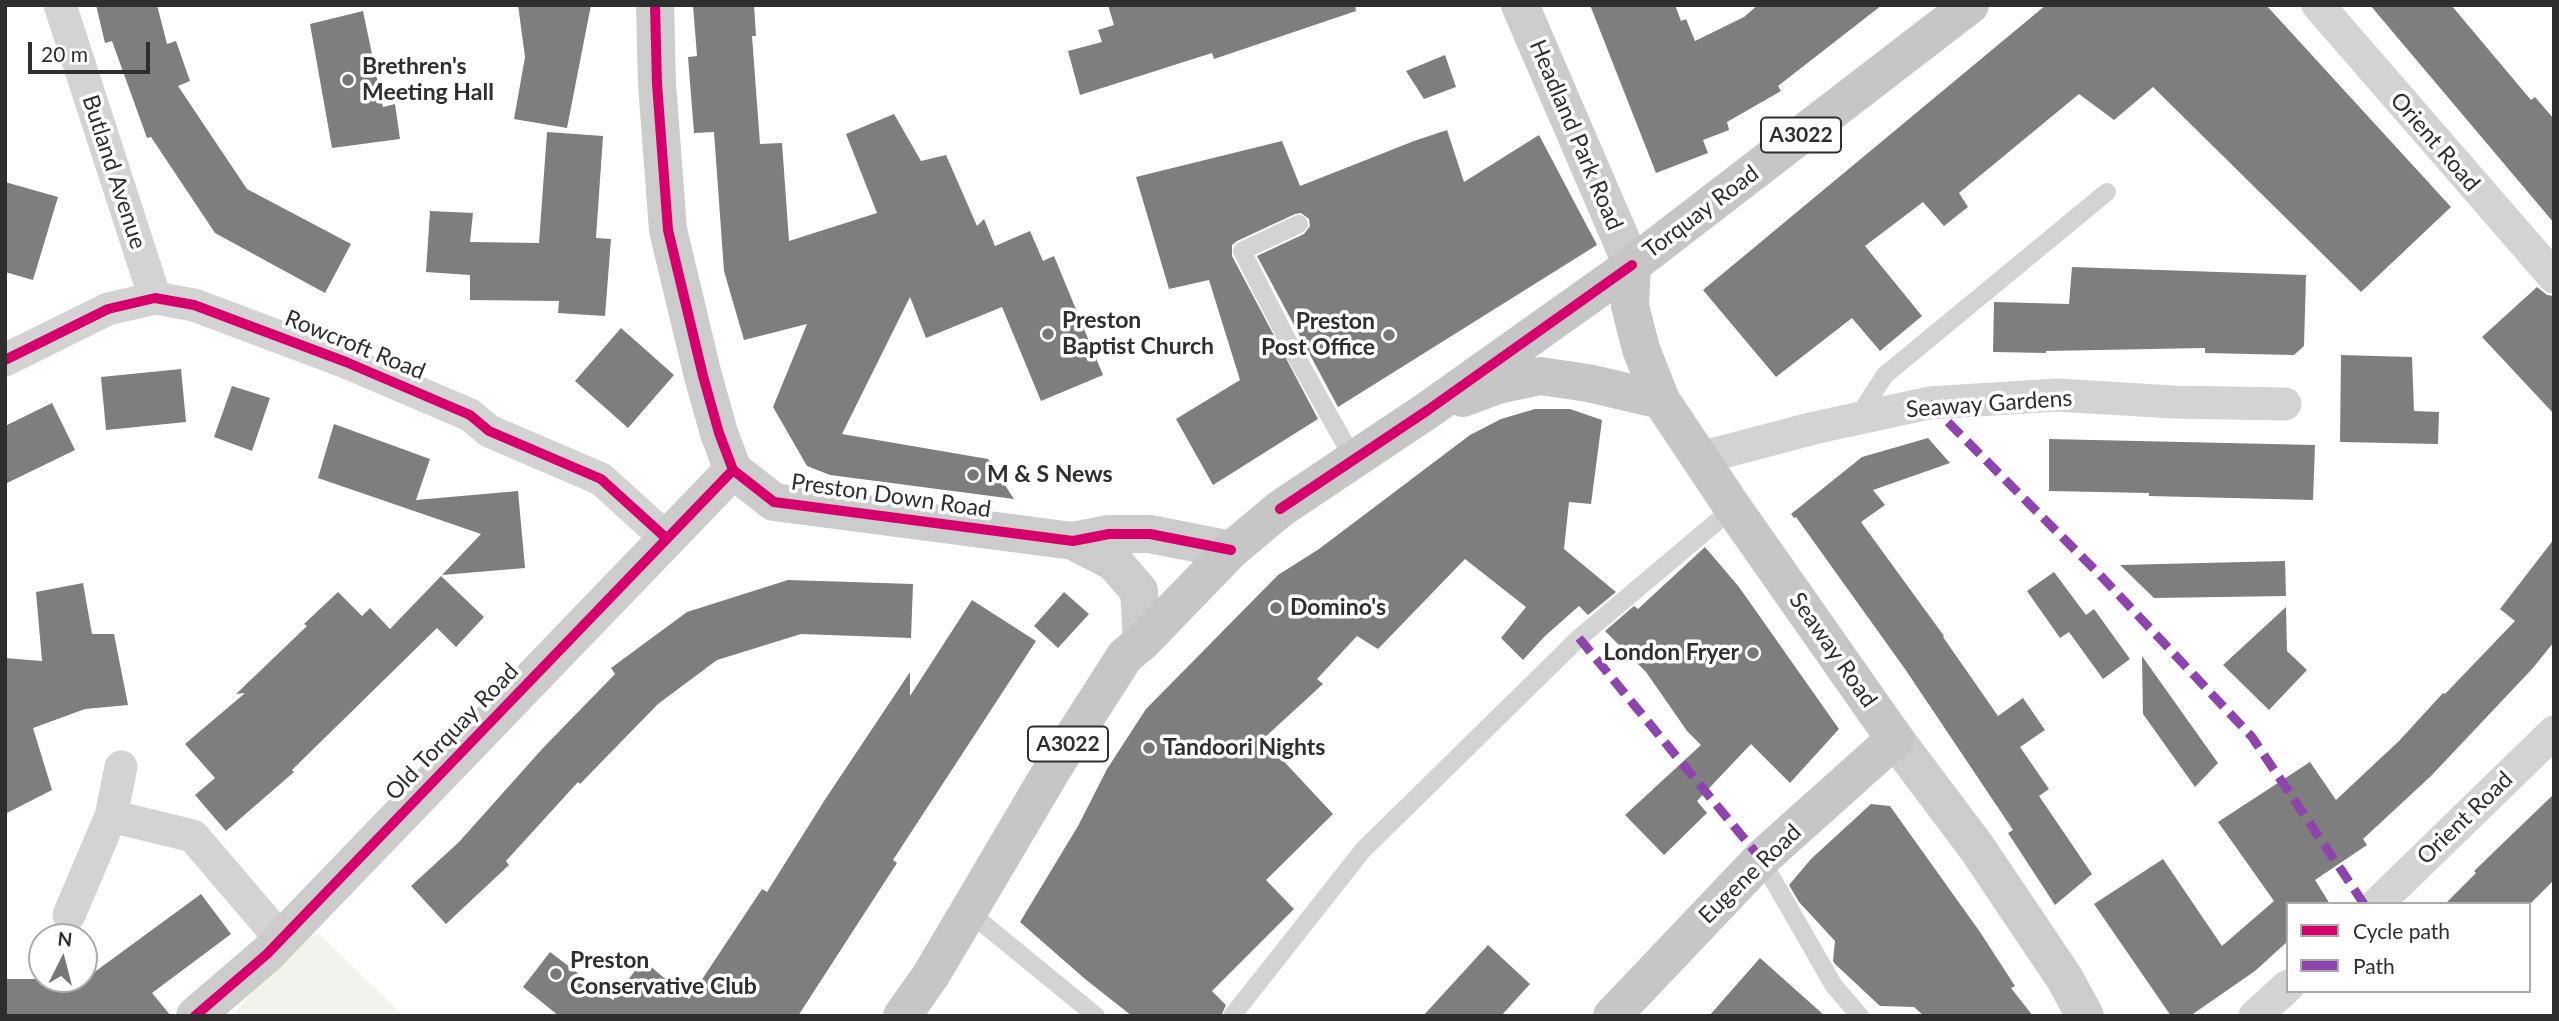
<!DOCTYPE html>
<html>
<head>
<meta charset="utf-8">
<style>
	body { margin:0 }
	#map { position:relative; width:2559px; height:1021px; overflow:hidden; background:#fff; font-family:Lato,sans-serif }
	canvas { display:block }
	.frame { position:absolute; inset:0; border:7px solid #2e2e2e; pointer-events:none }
	.legend { position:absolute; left:2286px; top:902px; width:245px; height:91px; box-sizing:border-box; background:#fff; border:2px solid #ababab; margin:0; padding:9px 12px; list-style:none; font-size:21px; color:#2e2e2e }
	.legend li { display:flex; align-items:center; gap:14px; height:35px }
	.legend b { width:35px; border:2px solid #ababab }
	.north { position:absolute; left:28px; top:923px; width:70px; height:70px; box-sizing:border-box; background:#fff; border:2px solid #ababab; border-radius:50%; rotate:6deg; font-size:19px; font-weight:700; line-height:28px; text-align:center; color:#2e2e2e }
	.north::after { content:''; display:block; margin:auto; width:24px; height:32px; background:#777; clip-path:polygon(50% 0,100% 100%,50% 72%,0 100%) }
	.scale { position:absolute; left:28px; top:42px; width:122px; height:32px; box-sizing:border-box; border:4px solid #2e2e2e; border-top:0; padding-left:9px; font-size:21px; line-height:24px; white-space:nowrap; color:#2e2e2e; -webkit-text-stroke:5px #fff; paint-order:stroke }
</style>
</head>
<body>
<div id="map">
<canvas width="2559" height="1021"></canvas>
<div class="frame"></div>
<ul class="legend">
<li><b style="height:9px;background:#d6006c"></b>Cycle path</li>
<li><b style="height:9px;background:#8e44ad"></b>Path</li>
</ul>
<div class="north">N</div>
<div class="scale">20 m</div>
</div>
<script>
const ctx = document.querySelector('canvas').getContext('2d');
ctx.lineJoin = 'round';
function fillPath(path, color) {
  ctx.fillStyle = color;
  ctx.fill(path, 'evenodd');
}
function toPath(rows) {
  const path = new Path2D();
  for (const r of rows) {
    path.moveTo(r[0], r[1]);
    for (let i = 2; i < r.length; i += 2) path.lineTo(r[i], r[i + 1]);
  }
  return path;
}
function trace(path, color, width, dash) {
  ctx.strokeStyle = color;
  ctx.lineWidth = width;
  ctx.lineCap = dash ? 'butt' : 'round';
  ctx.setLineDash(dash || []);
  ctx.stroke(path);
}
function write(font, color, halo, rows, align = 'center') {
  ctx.font = font + ' Lato,sans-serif';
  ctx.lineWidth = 7;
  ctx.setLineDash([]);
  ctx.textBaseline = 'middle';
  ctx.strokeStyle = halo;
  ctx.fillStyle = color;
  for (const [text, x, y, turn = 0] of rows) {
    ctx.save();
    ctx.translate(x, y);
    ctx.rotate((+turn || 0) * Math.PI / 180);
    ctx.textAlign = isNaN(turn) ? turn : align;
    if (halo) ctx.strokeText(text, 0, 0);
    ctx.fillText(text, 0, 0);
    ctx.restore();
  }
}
const green = toPath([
	[320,934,403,1016,233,1016,278,958,297,942]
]);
const building = toPath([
	[96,5,157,5,167,44,176,41,190,81,178,86,247,189,351,244,325,293,215,233,151,137,147,138,112,41,105,43],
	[518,5,591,5,567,128,514,119,525,57],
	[693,5,754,5,756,36,752,36,760,144,782,143,789,241,877,213,846,134,894,114,921,161,946,155,977,226,984,219,995,246,1030,231,1043,261,1054,256,1103,375,1041,401,1002,307,926,338,910,297,842,434,988,459,1014,499,830,475,807,466,773,407,807,324,744,340,724,271,714,132,694,133,688,57,697,56],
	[1108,5,1355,5,1356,11,1214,59,1212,53,1080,95,1068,51,1102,42,1098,30,1114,25],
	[1590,5,1675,5,1681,21,1686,19,1695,41,1744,17,1758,5,1882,5,1778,86,1781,91,1727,122,1729,130,1703,140,1708,153,1656,173],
	[2046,5,2266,5,2451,207,2361,292,2153,87,2114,120,2079,94,1959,193,1968,207,1944,226,1923,202,1865,246,1922,316,1880,351,1852,318,1776,377,1703,290],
	[2370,5,2451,5,2531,100,2535,97,2554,119,2554,223],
	[363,11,383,107,395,104,400,139,332,148,310,24],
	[1445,55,1456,87,1424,99,1406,71],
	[1447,130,1464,182,1539,135,1597,245,1338,407,1257,256,1304,234,1310,226,1309,219,1301,213,1295,214,1237,241,1232,245,1232,256,1318,419,1213,485,1176,419,1240,380,1209,280,1169,289,1136,177,1282,141,1300,186,1414,141],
	[547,132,603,136,596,238,611,239,605,316,558,313,559,301,470,300,470,275,426,272,430,211,473,213,470,242,539,243],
	[5,182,58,197,33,280,5,272],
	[2072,267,2306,275,2304,346,2294,355,2205,353,2205,348,2046,351,2046,353,1993,352,1994,302,2069,304],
	[2537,287,2547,295,2554,296,2554,414,2482,337],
	[621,328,674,375,628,428,575,381],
	[2341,355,2412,357,2414,411,2439,412,2438,444,2340,442],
	[181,369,186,422,106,430,101,377],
	[232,386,270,398,252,451,214,437],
	[52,403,75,450,5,484,5,426],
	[1535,409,1570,409,1602,420,1591,504,1569,502,1564,549,1616,592,1588,615,1579,606,1545,636,1523,660,1501,638,1526,607,1465,559,1378,649,1357,636,1317,679,1323,684,1263,739,1333,814,1266,880,1294,909,1212,991,1226,1005,1221,1016,1132,1016,1085,979,1020,922,1078,826,1107,769,1146,709,1278,575,1319,549,1470,435,1501,419],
	[334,424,430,459,416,500,518,491,525,568,442,575,481,534,318,478],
	[1928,438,1950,463,1873,490,1885,505,1861,522,1944,636,1943,637,1998,716,2023,698,2045,730,2020,747,2049,789,2039,796,2092,874,2055,905,2008,833,2013,830,1905,669,1796,517,1794,518,1791,514,1862,457],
	[2049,439,2315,445,2313,500,2149,496,2149,493,2049,491],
	[2554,539,2554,642,2532,669,2431,776,2363,839,2367,845,2315,880,2330,904,2288,904,2288,941,2255,971,2190,1016,2171,1016,2094,904,2163,859,2222,946,2274,901,2218,822,2310,762,2336,800,2399,741,2443,693,2445,694,2515,621,2500,609],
	[1705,547,1739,587,1839,729,1790,783,1751,744,1697,801,1707,813,1664,855,1625,815,1701,745,1687,731,1646,672,1605,631,1634,606,1638,609],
	[2285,561,2286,596,2154,598,2120,565],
	[2054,572,2086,615,2094,609,2130,659,2103,679,2069,632,2060,638,2027,591],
	[441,576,484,617,456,647,437,628,292,770,294,772,226,831,195,795,215,778,185,744,245,693,236,694,307,626,304,624,338,592,362,616,370,608,390,629],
	[788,580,913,584,911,638,801,634,717,660,658,704,580,784,578,782,506,861,509,865,446,924,411,886,459,842,543,748,615,674,611,668,687,612],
	[83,583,92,634,114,634,128,705,85,709,33,728,52,790,5,814,5,658,42,661,36,592],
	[1064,592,1089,614,1058,648,1034,626],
	[972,600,1036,641,893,860,897,863,798,1016,559,1016,523,987,550,952,613,1000,643,960,689,999,762,889,767,892,826,798,910,672,910,696],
	[2286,607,2287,651,2307,670,2269,710,2223,665],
	[2142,656,2218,763,2195,787,2143,714],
	[2554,794,2554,880,2530,904,2445,904,2476,873,2474,871],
	[1871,804,1890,806,1980,932,2015,986,2011,988,2033,1016,1924,1016,1914,1007,1880,1006,1835,964,1833,961,1835,941,1799,902,1789,885,1811,859],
	[201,894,231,934,152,993,171,1016,5,1016,5,979,85,979],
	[1488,945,1530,984,1501,1016,1423,1016],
	[1760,958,1825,1016,1709,1016]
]);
const lane = toPath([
	[1299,224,1242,251,1292,349,1354,460],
	[1857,418,1885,375,2107,192],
	[1761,859,1834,986,1860,1016],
	[969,912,1096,1016],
	[1232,1016,1363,850,1579,638,1733,508]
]);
const street = toPath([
	[60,5,155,298],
	[2318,5,2554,277],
	[5,360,108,309,155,298,194,305,346,362,470,415,489,431,601,479,666,538],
	[1700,458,1814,428,1929,403,2057,395,2173,402,2285,404],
	[111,816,121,767],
	[2377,904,2554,732],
	[69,915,111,816,193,836,281,939],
	[2255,1016,2288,986]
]);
const secondary = toPath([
	[655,5,657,84,668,230,703,376,719,433,733,470,774,502,1073,541,1109,534,1150,534,1231,550],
	[1520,5,1632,265],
	[1073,541,1114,562,1139,591,1142,642],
	[1895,739,1977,848,2065,979,2085,1016],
	[195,1016,267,954,733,470]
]);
const primary = toPath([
	[1463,398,1498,385,1540,376,1588,383,1661,400],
	[902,1016,931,975,1052,770,1125,656,1142,642,1231,550,1280,509,1428,410,1632,265,1970,5],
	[1612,1016,1761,859,1895,739,1733,508,1661,400,1641,349,1630,306,1632,265]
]);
const quiet = toPath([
	[1929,403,2100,575,2252,737,2364,904],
	[1579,638,1761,859]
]);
const cycleway = toPath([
	[655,5,657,84,668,230,703,376,719,433,733,470,774,502,1073,541,1109,534,1150,534,1231,550],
	[5,360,108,309,155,298,194,305,346,362,470,415,489,431,601,479,666,538],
	[1280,509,1428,410,1632,265],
	[195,1016,267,954,733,470]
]);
const markers = [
	[348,80,7,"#777"],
	[1048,334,7,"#777"],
	[1389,335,7,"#777"],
	[973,475,7,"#777"],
	[1276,608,7,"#777"],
	[1753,653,7,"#777"],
	[1149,748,7,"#777"],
	[556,974,7,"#777"]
];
const shields = [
	[1801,135,80],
	[1068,744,80]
];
const shieldNames = [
	["A3022",1801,135],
	["A3022",1068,744]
];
const poiNames = [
	["Brethren's",362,67],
	["Meeting Hall",362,93],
	["Preston",1062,321],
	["Baptist Church",1062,347],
	["Preston",1375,322,"right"],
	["Post Office",1375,348,"right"],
	["M & S News",987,475],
	["Domino's",1290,608],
	["London Fryer",1739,653,"right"],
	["Tandoori Nights",1163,748],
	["Preston",570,961],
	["Conservative Club",570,987]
];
const streetNames = [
	["Headland Park Road",1576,135,67],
	["Orient Road",2435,142,49],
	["Butland Avenue",114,172,72],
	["Torquay Road",1701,212,-37],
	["Rowcroft Road",355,345,22],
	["Seaway Gardens",1989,404,-4],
	["Preston Down Road",891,496,8],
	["Seaway Road",1833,650,55],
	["Old Torquay Road",452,732,-46],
	["Orient Road",2465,818,-44],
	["Eugene Road",1750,874,-44]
];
fillPath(green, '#f0f4ec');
fillPath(building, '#7e7e7e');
trace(lane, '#d3d3d3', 18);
trace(street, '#d3d3d3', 33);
trace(secondary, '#ccc', 38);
trace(primary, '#c6c6c6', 38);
trace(quiet, '#8e44ad', 9, [18, 9]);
trace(cycleway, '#d6006c', 10);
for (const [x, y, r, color] of markers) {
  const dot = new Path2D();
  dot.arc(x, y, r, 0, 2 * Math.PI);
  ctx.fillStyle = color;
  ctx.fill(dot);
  trace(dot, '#fff', 2.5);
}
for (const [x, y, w] of shields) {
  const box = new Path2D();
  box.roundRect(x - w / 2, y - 17.5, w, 35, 5);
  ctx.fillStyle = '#fff';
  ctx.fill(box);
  trace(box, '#2e2e2e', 2);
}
write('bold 21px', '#2e2e2e', null, shieldNames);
write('bold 23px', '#2e2e2e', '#fff', poiNames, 'left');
write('23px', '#2e2e2e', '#fff', streetNames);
</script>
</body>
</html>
